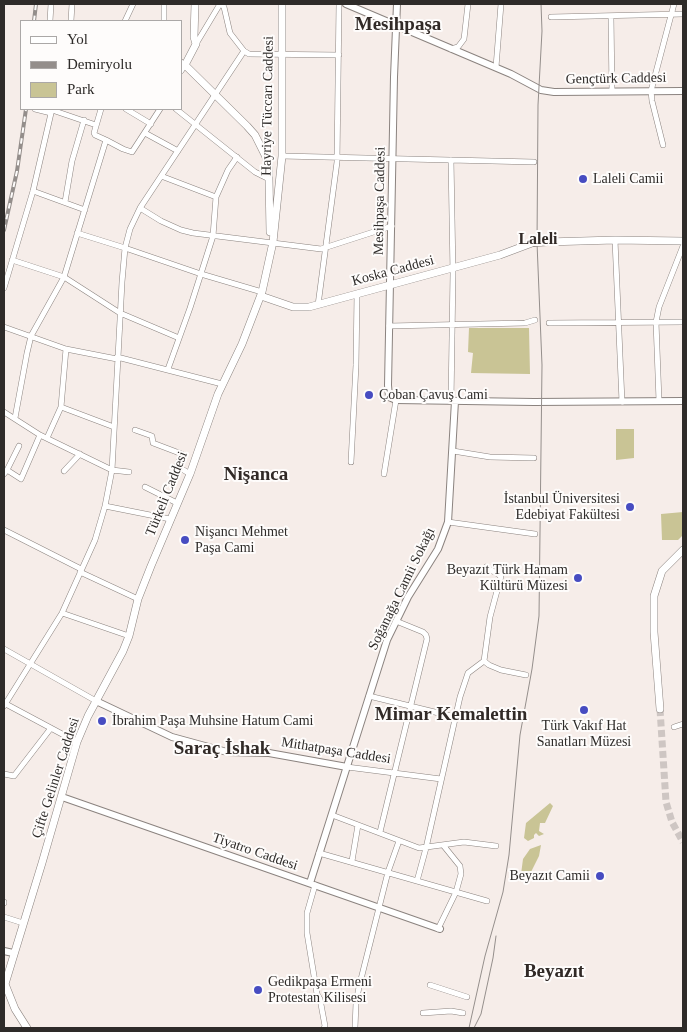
<!DOCTYPE html>
<html>
<head>
<meta charset="utf-8">
<style>
	body { margin:0 }
	#map { position:relative; width:687px; height:1032px; overflow:hidden; background:#f6ede9; font-family:"Times New Roman",serif }
	canvas { display:block }
	.frame { position:absolute; inset:0; border:5px solid #2e2b29; pointer-events:none }
	.legend { position:absolute; left:20px; top:20px; width:162px; height:90px; box-sizing:border-box; background:#fefcfb; border:1px solid #aba8a7; margin:0; padding:6px 9px; list-style:none; font-size:15px; color:#2e2b29 }
	.legend li { display:flex; align-items:center; gap:10px; height:25px }
	.legend b { width:25px; border:1px solid #aba8a7 }
</style>
</head>
<body>
<div id="map">
<canvas width="687" height="1032"></canvas>
<div class="frame"></div>
<ul class="legend">
<li><b style="height:6px;background:#fff"></b>Yol</li>
<li><b style="height:6px;background:#948e8b"></b>Demiryolu</li>
<li><b style="height:14px;background:#c9c495"></b>Park</li>
</ul>
</div>
<script>
const ctx = document.querySelector('canvas').getContext('2d');
ctx.lineJoin = 'round';
function fillPath(path, color) {
  ctx.fillStyle = color;
  ctx.fill(path, 'evenodd');
}
function toPath(rows) {
  const path = new Path2D();
  for (const r of rows) {
    path.moveTo(r[0], r[1]);
    for (let i = 2; i < r.length; i += 2) path.lineTo(r[i], r[i + 1]);
  }
  return path;
}
function trace(path, color, width, dash) {
  ctx.strokeStyle = color;
  ctx.lineWidth = width;
  ctx.lineCap = dash ? 'butt' : 'round';
  ctx.setLineDash(dash || []);
  ctx.stroke(path);
}
function write(font, color, halo, rows, align = 'center') {
  ctx.font = font + ' "Times New Roman",serif';
  ctx.lineWidth = 4;
  ctx.setLineDash([]);
  ctx.textBaseline = 'middle';
  ctx.strokeStyle = halo;
  ctx.fillStyle = color;
  for (const [text, x, y, turn = 0] of rows) {
    ctx.save();
    ctx.translate(x, y);
    ctx.rotate((+turn || 0) * Math.PI / 180);
    ctx.textAlign = isNaN(turn) ? turn : align;
    if (halo) ctx.strokeText(text, 0, 0);
    ctx.fillText(text, 0, 0);
    ctx.restore();
  }
}
const green = toPath([
	[469,328,529,328,530,374,471,373,473,353,468,352],
	[616,429,634,429,634,458,616,460],
	[683,512,683,535,678,540,662,540,661,514],
	[550,803,553,806,545,823,540,823,539,831,544,834,539,836,536,833,534,835,534,838,528,841,524,838,526,823],
	[541,845,539,856,528,878,520,882,523,859,530,849]
]);
const secondaryTunnel = toPath([
	[660,709,666,802,672,822,683,842]
]);
const minor = toPath([
	[164,4,164,21],
	[221,4,224,7,230,33,244,51,249,54,339,55],
	[551,17,683,14],
	[611,17,612,91],
	[50,21,51,4],
	[71,21,72,4],
	[125,21,133,4],
	[196,44,220,4],
	[451,49,458,47,464,39,468,4],
	[181,62,185,65,181,71],
	[496,67,501,4],
	[35,109,51,113],
	[126,109,151,124],
	[176,109,255,172,269,179],
	[52,110,96,125],
	[145,133,178,151],
	[106,140,123,149,132,152,160,109],
	[663,145,652,101,651,91,674,4],
	[282,156,534,162],
	[161,176,216,197],
	[33,191,85,210],
	[65,202,72,161,84,120],
	[140,208,161,221,181,230,193,233,321,249,392,226],
	[77,233,125,248,201,274,262,292],
	[615,240,622,402],
	[12,260,64,277,120,313,179,338],
	[4,288,33,191,52,109],
	[318,305,337,162,339,4],
	[549,323,683,322],
	[389,326,525,323,535,320],
	[4,327,66,349,117,359],
	[117,357,222,384],
	[168,369,190,308,213,236,216,197,228,170,237,157],
	[451,401,453,273,451,160],
	[659,401,656,322,659,307,683,246],
	[61,407,114,427],
	[4,412,40,435,112,470,129,472],
	[15,418,27,353,31,336,64,277,106,140,95,135,94,133,101,109],
	[135,430,152,436,153,443,182,454,177,466,190,474],
	[47,438,61,407,66,349],
	[453,451,490,457,534,458],
	[351,462,356,365,357,294],
	[7,470,19,446],
	[64,471,80,454],
	[4,474,7,470,21,479,40,435],
	[384,474,396,400],
	[145,487,177,503],
	[105,506,170,519],
	[448,522,535,534],
	[4,530,81,569],
	[80,572,138,599],
	[62,613,129,636],
	[4,649,96,701],
	[484,661,490,617,501,576,486,567],
	[484,661,489,665,501,670,526,675],
	[369,696,455,717],
	[4,703,77,742],
	[4,706,62,613,95,540,105,506,112,470,122,282,125,248,130,229,140,208,244,51],
	[674,727,683,724],
	[347,767,441,779],
	[4,774,14,776,51,728],
	[332,815,419,848,464,842,496,846],
	[380,832,427,639,426,635,423,632,396,621],
	[319,853,487,901],
	[352,861,358,825],
	[417,881,426,848,460,697,468,673,484,661],
	[315,885,307,913,307,933,317,994,320,999,325,1026,324,1028],
	[4,902,4,903],
	[4,917,23,923],
	[438,929,456,892,461,874,460,866,443,845],
	[430,985,467,997],
	[423,1013,451,1011,463,1013],
	[355,1028,356,1003,359,987,388,872,399,841]
]);
const tertiary = toPath([
	[346,4,511,74,541,90,554,92,683,91],
	[397,4,394,77,388,385,389,397,396,400,534,402,683,401],
	[532,243,547,242],
	[96,701,172,737,227,752,269,753,347,767],
	[62,797,440,929],
	[310,883,387,640,408,597,438,549,448,522,455,401],
	[4,951,13,953]
]);
const secondary = toPath([
	[195,4,194,37,196,44,185,65,247,126,255,135,265,155,269,166,269,179,270,232],
	[547,242,615,240,683,241],
	[261,296,293,307,309,307,500,255,532,243],
	[660,709,654,632,654,596,662,571,683,550],
	[27,1028,15,1009,5,984,42,863,77,742,88,716,123,651,129,636,138,599,151,566,190,474,218,394,242,344,262,292,273,242,282,156,282,4]
]);
const tram = toPath([
	[469,1028,485,956,503,892,509,855,520,735,532,669,539,616,542,365,537,243,538,105,542,31,541,4],
	[474,1028,481,1014,493,958,496,936]
]);
const rail = toPath([
	[34,21,36,4],
	[4,230,17,171,26,109]
]);
const markers = [
	[583,179,5,"#474cc1"],
	[369,395,5,"#474cc1"],
	[630,507,5,"#474cc1"],
	[185,540,5,"#474cc1"],
	[578,578,5,"#474cc1"],
	[584,710,5,"#474cc1"],
	[102,721,5,"#474cc1"],
	[600,876,5,"#474cc1"],
	[258,990,5,"#474cc1"]
];
const streetNames = [
	["Gençtürk Caddesi",616,79,-1],
	["Hayriye Tüccarı Caddesi",268,106,-89],
	["Mesihpaşa Caddesi",380,201,-89],
	["Koska Caddesi",393,271,-15],
	["Türkeli Caddesi",167,494,-68],
	["Soğanağa Camii Sokağı",402,589,-64],
	["Mithatpaşa Caddesi",336,751,9],
	["Çifte Gelinler Caddesi",56,778,-72],
	["Tiyatro Caddesi",255,852,19]
];
const poiNames = [
	["Laleli Camii",593,179],
	["Çoban Çavuş Cami",379,395],
	["İstanbul Üniversitesi",620,499,"right"],
	["Edebiyat Fakültesi",620,515,"right"],
	["Nişancı Mehmet",195,532],
	["Paşa Cami",195,548],
	["Beyazıt Türk Hamam",568,570,"right"],
	["Kültürü Müzesi",568,586,"right"],
	["İbrahim Paşa Muhsine Hatum Cami",112,721],
	["Türk Vakıf Hat",584,726,"center"],
	["Sanatları Müzesi",584,742,"center"],
	["Beyazıt Camii",590,876,"right"],
	["Gedikpaşa Ermeni",268,982],
	["Protestan Kilisesi",268,998]
];
const quarterNames = [
	["Laleli",538,240]
];
const districtNames = [
	["Mesihpaşa",398,25],
	["Nişanca",256,475],
	["Mimar Kemalettin",451,715],
	["Saraç İshak",222,749],
	["Beyazıt",554,972]
];
fillPath(green, '#c9c495');
trace(secondaryTunnel, '#cec6c3', 7, [7, 3.5]);
trace(minor, '#8b837f', 6);
trace(tertiary, '#8b837f', 8);
trace(secondary, '#8b837f', 8);
trace(minor, '#fff', 5);
trace(tertiary, '#fff', 6);
trace(secondary, '#fff', 7);
trace(tram, '#948e8b', 1);
trace(rail, '#948e8b', 4);
trace(rail, '#fefcfb', 2, [5.5]);
for (const [x, y, r, color] of markers) {
  const dot = new Path2D();
  dot.arc(x, y, r, 0, 2 * Math.PI);
  ctx.fillStyle = color;
  ctx.fill(dot);
  trace(dot, '#fefcfb', 2);
}
write('14px', '#2e2b29', '#fefcfb', streetNames);
write('14px', '#2e2b29', '#fefcfb', poiNames, 'left');
write('bold 16px', '#312a27', '#fefcfb', quarterNames);
write('bold 19px', '#312a27', '#fefcfb', districtNames);
</script>
</body>
</html>
